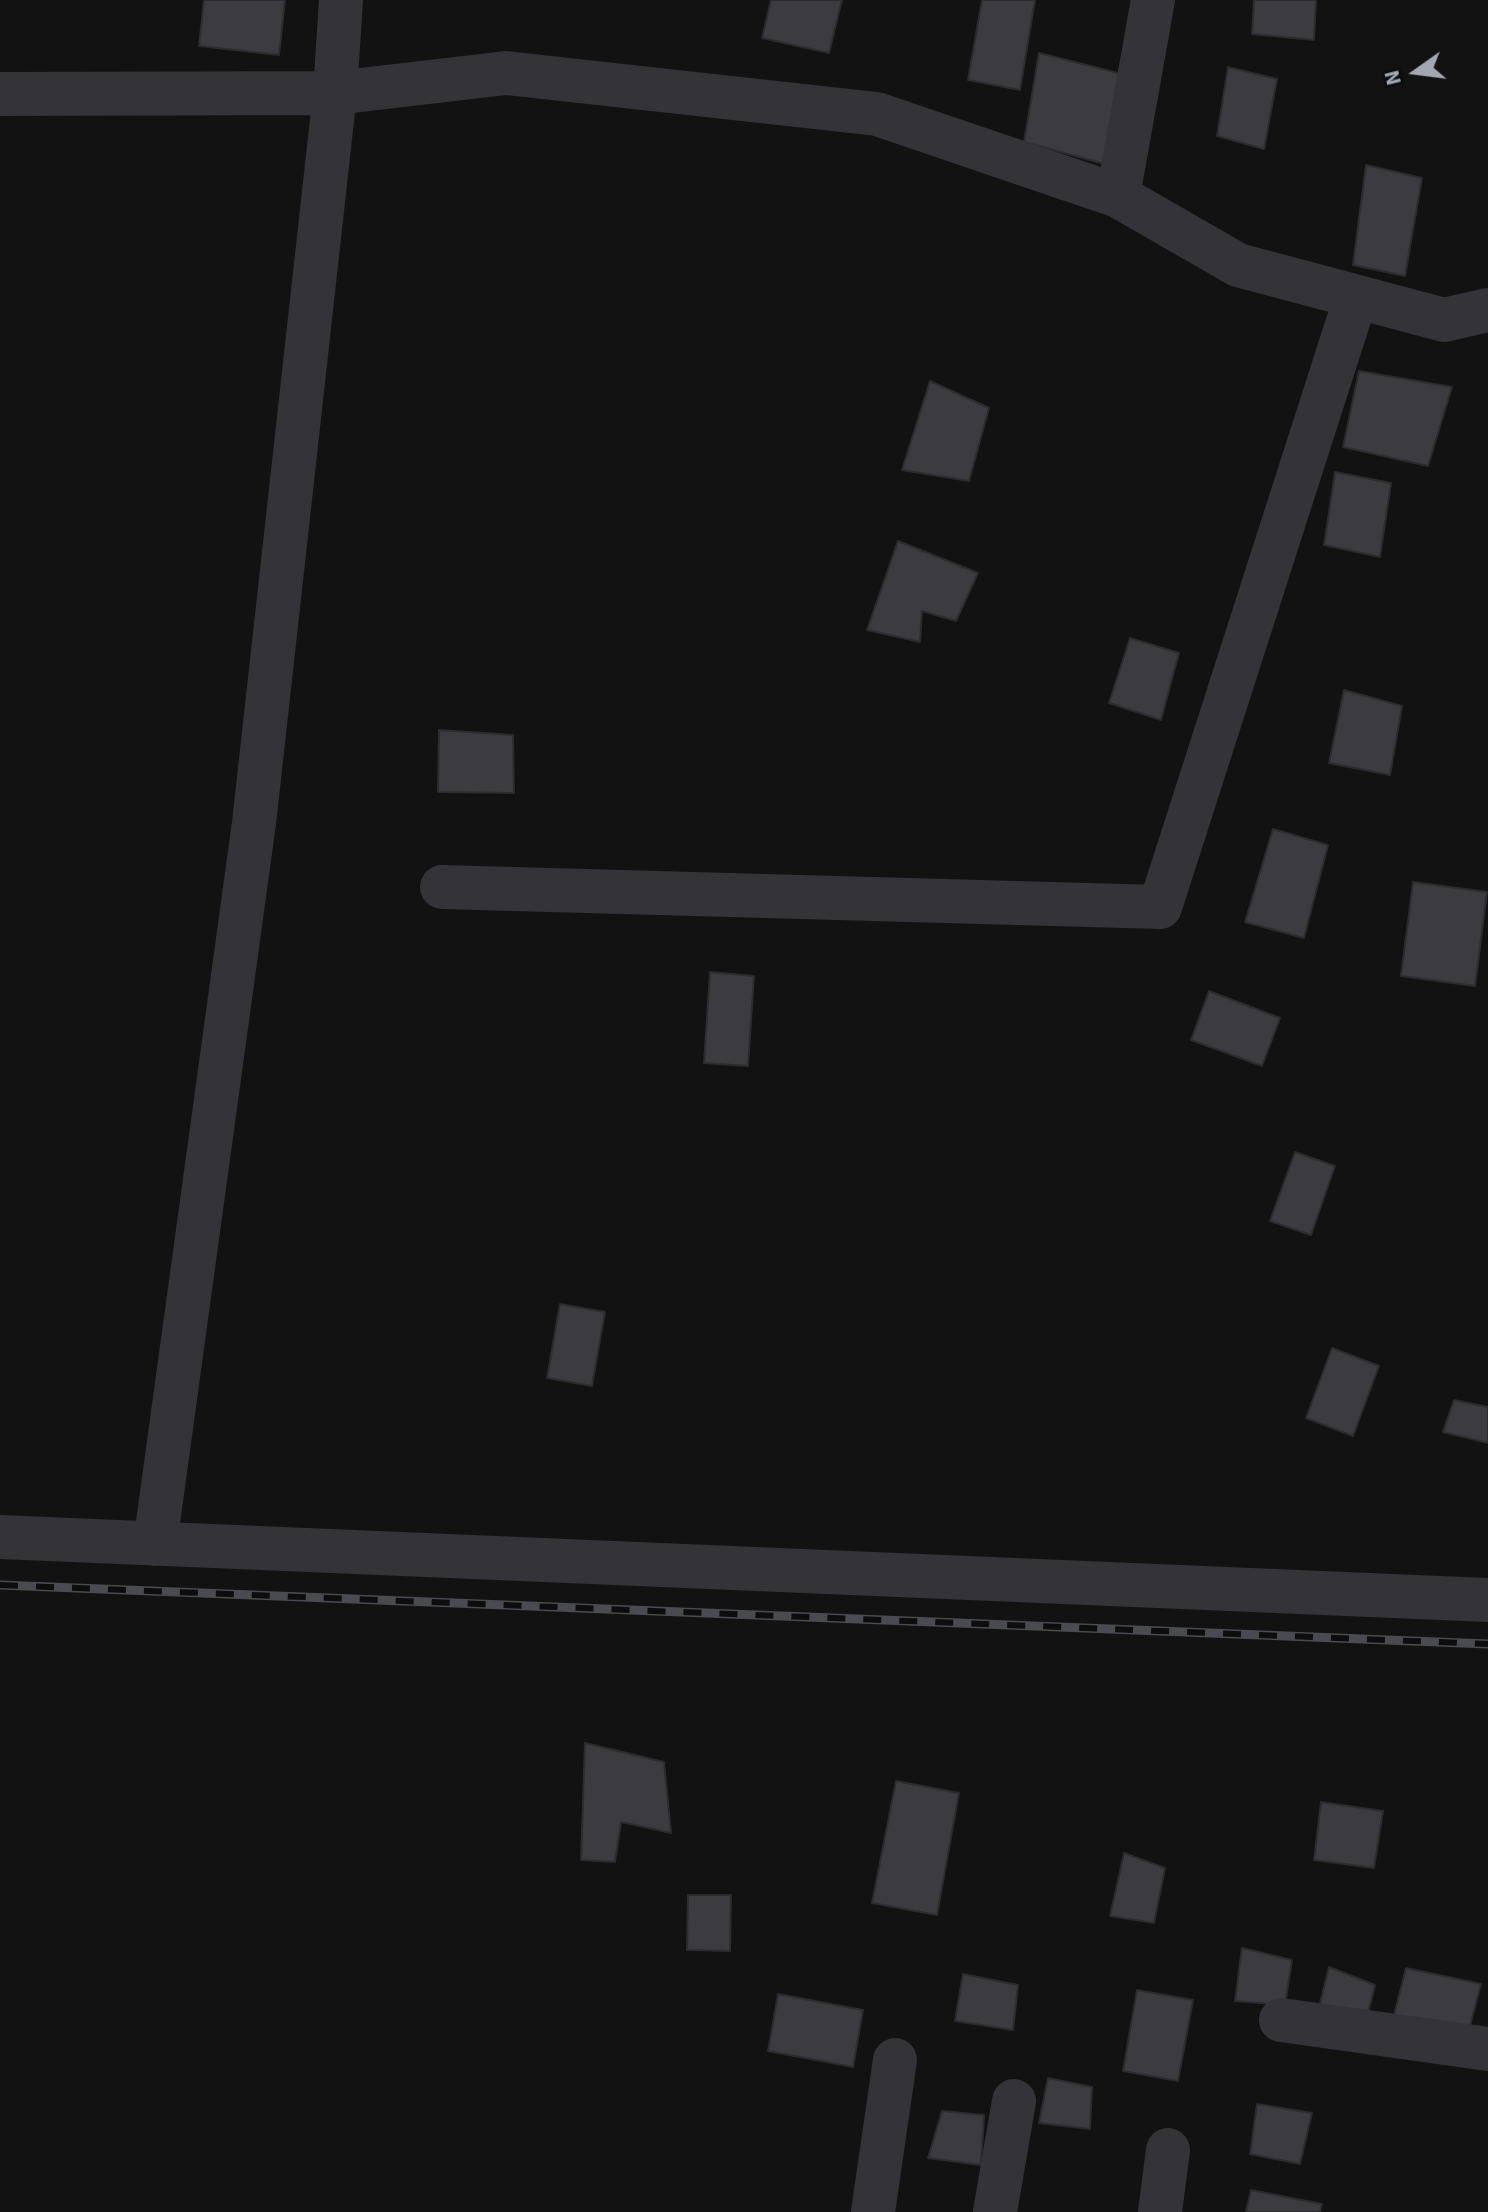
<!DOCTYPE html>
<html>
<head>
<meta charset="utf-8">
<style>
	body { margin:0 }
	#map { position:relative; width:1488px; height:2212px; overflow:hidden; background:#121213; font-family:"Source Sans 3",sans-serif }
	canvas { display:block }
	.north { position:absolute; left:1376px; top:32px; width:80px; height:80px; -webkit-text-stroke:6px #0d0d0e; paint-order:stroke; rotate:256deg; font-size:22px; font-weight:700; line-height:32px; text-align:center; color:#a3a7b4 }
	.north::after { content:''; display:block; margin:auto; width:28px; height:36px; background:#a3a7b4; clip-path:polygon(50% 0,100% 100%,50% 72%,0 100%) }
</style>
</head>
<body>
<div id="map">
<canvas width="1488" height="2212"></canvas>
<div class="north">N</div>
</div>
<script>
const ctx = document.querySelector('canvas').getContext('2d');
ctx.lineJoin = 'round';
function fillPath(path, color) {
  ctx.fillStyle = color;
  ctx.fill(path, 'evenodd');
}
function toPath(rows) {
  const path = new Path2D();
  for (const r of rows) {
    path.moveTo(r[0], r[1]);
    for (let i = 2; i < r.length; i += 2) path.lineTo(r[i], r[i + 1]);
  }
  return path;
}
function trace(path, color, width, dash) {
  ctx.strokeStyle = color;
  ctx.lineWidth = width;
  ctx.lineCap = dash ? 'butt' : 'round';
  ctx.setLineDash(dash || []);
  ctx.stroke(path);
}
const building = toPath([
	[204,0,285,0,279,55,199,46,204,0],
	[771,0,842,0,829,53,762,38,771,0],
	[982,0,1035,0,1020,90,968,80,982,0],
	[1254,0,1316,0,1314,40,1252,34,1254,0],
	[1039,53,1126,75,1105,164,1024,142,1039,53],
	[1228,67,1277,79,1264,149,1217,136,1228,67],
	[1366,165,1422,178,1405,276,1353,265,1366,165],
	[1359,371,1452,387,1428,466,1343,447,1359,371],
	[930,381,989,408,969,481,902,470,930,381],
	[1335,472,1391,483,1380,557,1324,545,1335,472],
	[898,541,978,573,956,621,922,611,920,642,867,630,898,541],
	[1130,638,1179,653,1161,720,1109,703,1130,638],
	[1344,690,1402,706,1390,775,1329,763,1344,690],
	[439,730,513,735,514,793,438,792,439,730],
	[1273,829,1328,845,1304,938,1245,922,1273,829],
	[1413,882,1487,892,1475,986,1401,976,1413,882],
	[710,972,754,976,748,1066,704,1063,710,972],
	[1209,991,1280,1018,1262,1066,1191,1040,1209,991],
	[1295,1152,1335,1166,1311,1235,1270,1221,1295,1152],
	[560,1304,605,1312,592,1386,547,1378,560,1304],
	[1332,1348,1379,1366,1353,1436,1306,1418,1332,1348],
	[1454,1400,1488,1407,1488,1443,1443,1432,1454,1400],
	[585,1743,664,1762,671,1833,621,1822,615,1862,581,1860,585,1743],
	[896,1781,959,1793,937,1915,872,1903,896,1781],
	[1321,1802,1383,1811,1374,1868,1314,1860,1321,1802],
	[1124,1853,1165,1868,1154,1923,1110,1916,1124,1853],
	[688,1895,731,1895,730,1951,687,1950,688,1895],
	[1242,1948,1292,1960,1285,2005,1235,2001,1242,1948],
	[1329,1967,1375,1985,1365,2025,1317,2016,1329,1967],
	[1406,1968,1481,1984,1466,2041,1391,2027,1406,1968],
	[963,1974,1018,1985,1013,2030,955,2021,963,1974],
	[1137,1990,1193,2000,1178,2081,1123,2071,1137,1990],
	[778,1994,863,2010,853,2067,768,2051,778,1994],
	[1048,2078,1092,2087,1090,2129,1039,2123,1048,2078],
	[1257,2104,1312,2113,1300,2164,1250,2154,1257,2104],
	[942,2111,984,2115,981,2165,928,2158,942,2111],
	[1251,2190,1322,2204,1320,2212,1246,2212,1251,2190]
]);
const minor = toPath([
	[0,94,335,93,506,73,877,114,1118,196,1238,265,1444,320,1488,310],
	[1118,196,1153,0],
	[442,887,1160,907,1356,297],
	[0,1537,1488,1600],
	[155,1544,254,823,335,93,341,0],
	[1281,2020,1488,2049],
	[873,2212,895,2060],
	[995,2212,1014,2101],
	[1160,2212,1168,2150]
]);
const rail = toPath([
	[0,1585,1488,1644]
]);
fillPath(building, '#3c3c40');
trace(building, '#2c2c2f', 2);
trace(minor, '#333338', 44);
trace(rail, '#4a4b51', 9);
trace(rail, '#0d0d0e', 6, [18]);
</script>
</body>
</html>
